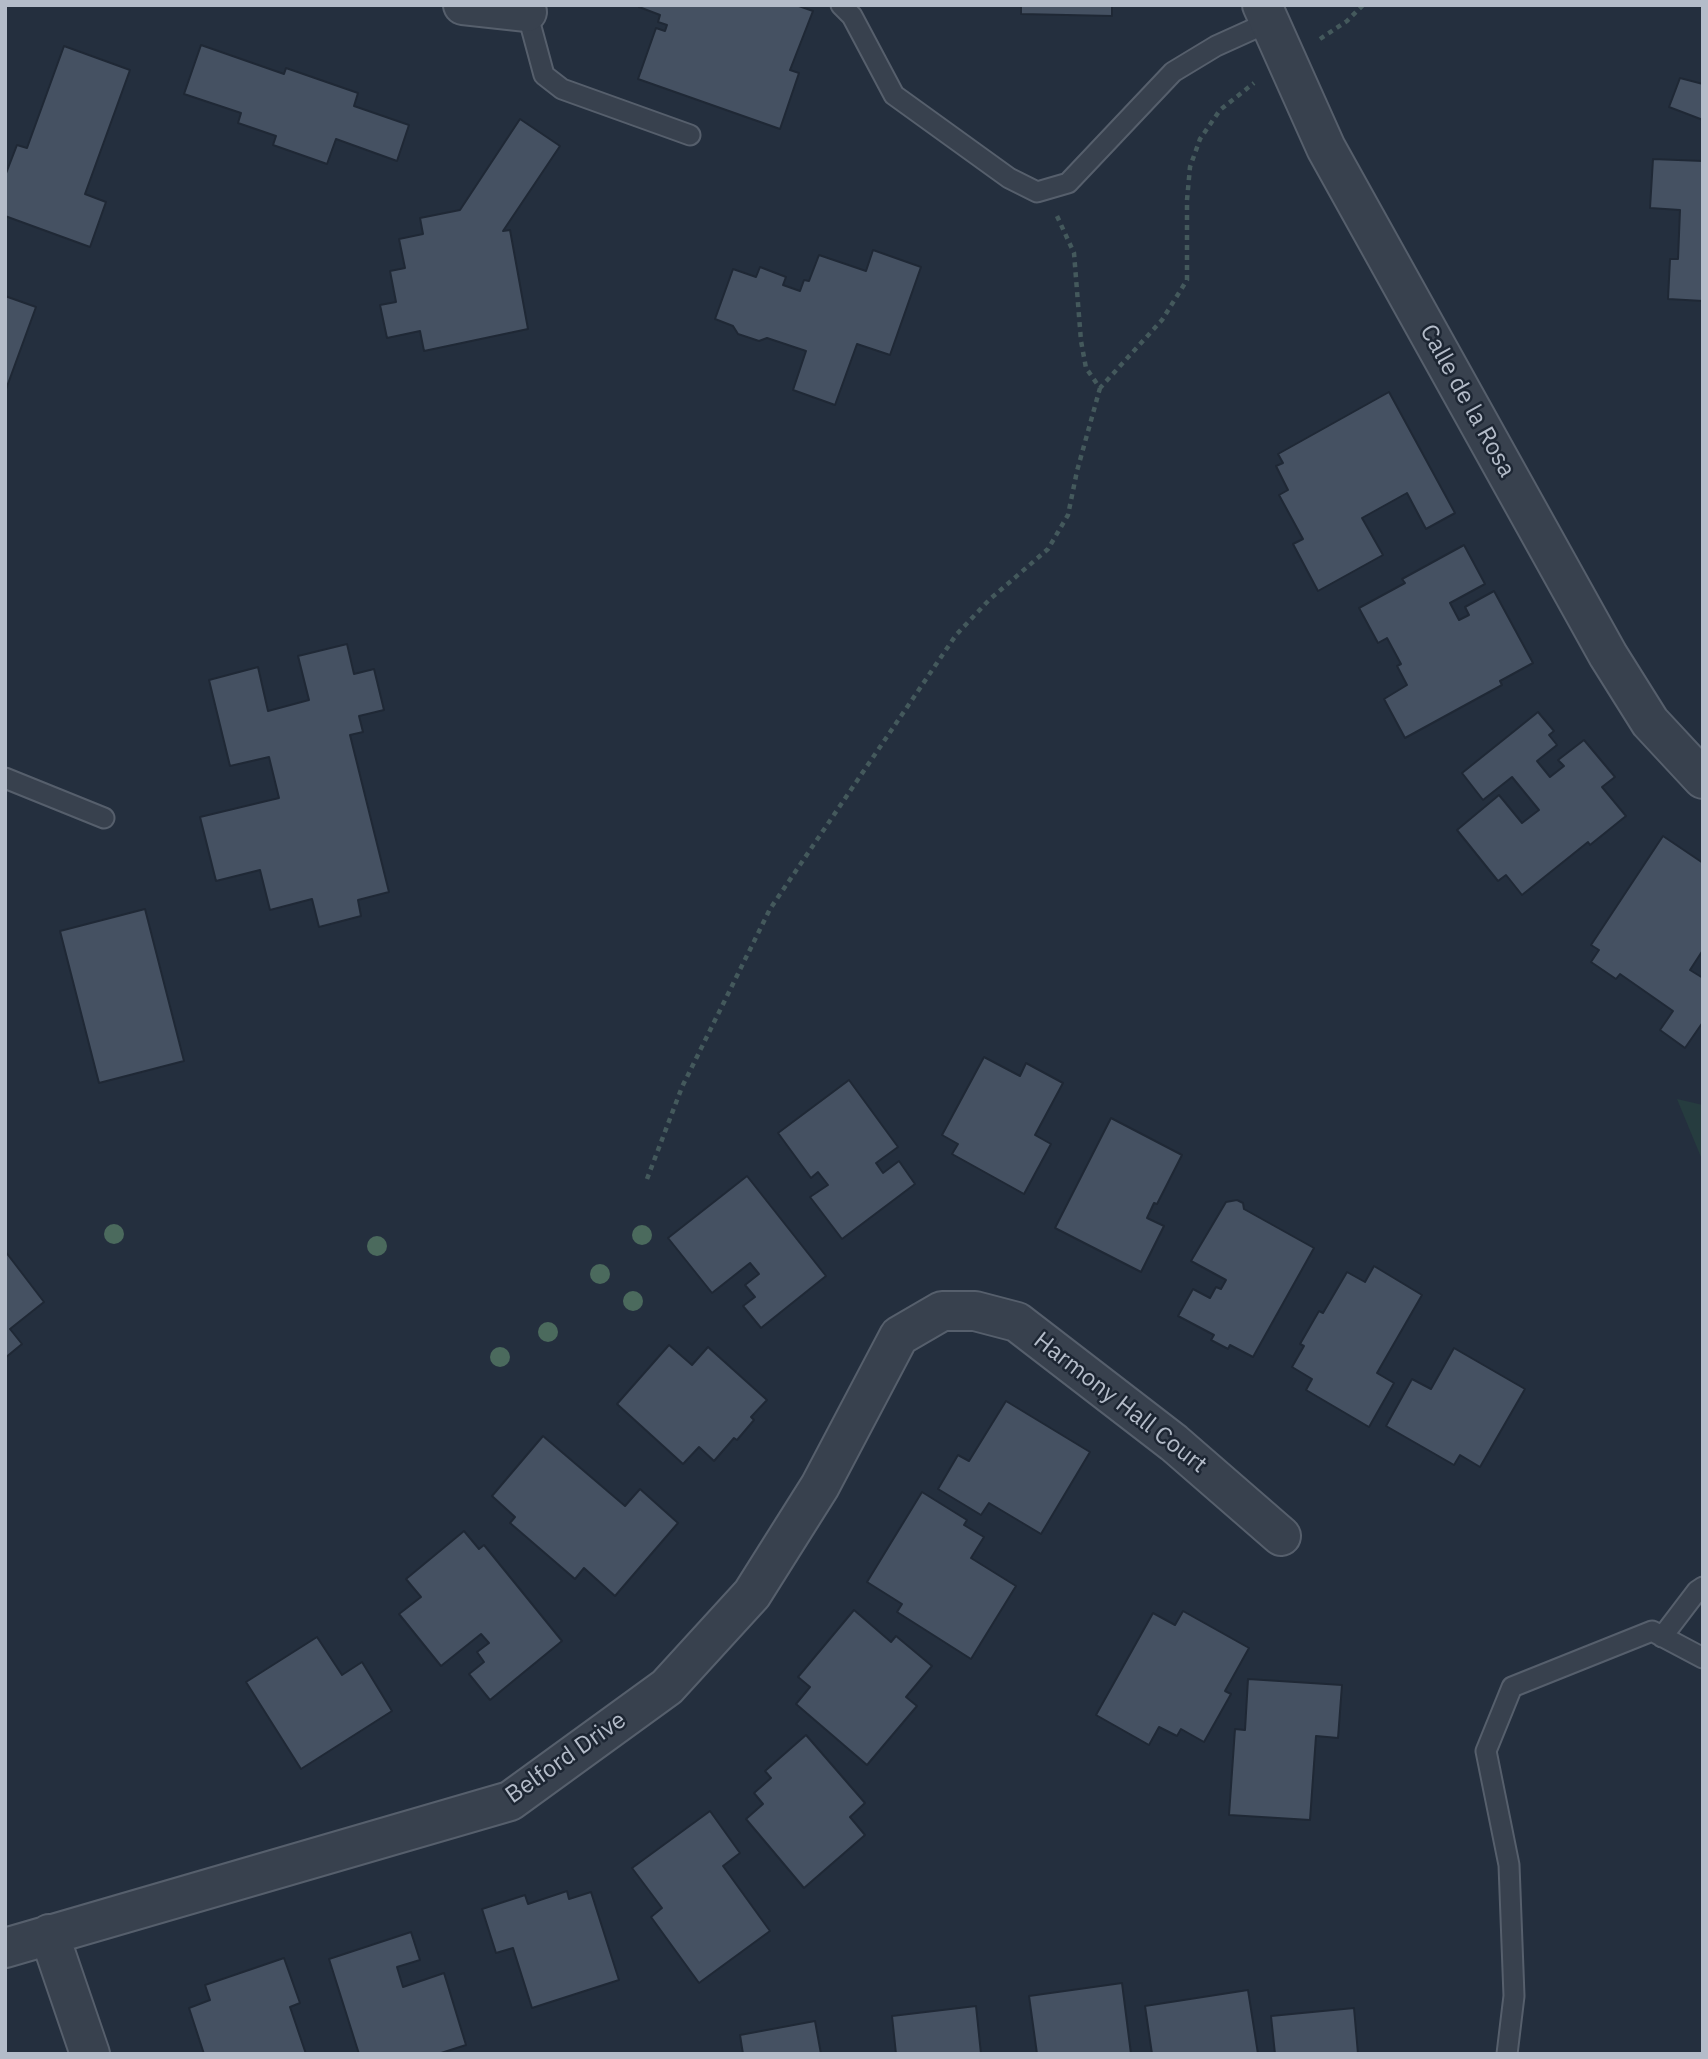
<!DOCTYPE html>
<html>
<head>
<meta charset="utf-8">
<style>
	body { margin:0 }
	#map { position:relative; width:1708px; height:2059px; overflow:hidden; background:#242f3e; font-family:"IBM Plex Sans",sans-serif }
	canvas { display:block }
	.frame { position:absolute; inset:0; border:7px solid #b4bcc9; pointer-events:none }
</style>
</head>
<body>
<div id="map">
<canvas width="1708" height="2059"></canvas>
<div class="frame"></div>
</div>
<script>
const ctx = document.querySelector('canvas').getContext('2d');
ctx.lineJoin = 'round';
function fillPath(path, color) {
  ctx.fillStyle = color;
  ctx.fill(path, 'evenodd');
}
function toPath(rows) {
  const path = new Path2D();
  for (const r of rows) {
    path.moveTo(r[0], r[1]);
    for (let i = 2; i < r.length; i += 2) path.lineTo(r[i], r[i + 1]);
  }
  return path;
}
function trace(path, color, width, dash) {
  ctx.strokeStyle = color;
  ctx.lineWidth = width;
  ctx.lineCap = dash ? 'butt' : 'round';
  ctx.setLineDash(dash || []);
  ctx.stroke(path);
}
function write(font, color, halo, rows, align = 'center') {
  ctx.font = font + ' "IBM Plex Sans",sans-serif';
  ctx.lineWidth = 5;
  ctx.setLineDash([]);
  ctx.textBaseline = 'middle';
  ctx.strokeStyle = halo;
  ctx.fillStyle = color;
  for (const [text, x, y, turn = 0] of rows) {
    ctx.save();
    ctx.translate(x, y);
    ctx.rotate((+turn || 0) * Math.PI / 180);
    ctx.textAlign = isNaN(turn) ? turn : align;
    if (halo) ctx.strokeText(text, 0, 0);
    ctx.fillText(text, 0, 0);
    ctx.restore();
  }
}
const green = toPath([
	[1677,1099,1703,1105,1703,1162]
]);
const building = toPath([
	[640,5,796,5,813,11,790,70,799,73,780,129,638,79,656,28,665,31,667,25,658,22,660,15,639,7,640,5],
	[1021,5,1112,5,1112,16,1021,14,1021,5],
	[201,45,284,74,286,68,358,93,354,106,409,125,397,161,336,139,327,164,273,145,276,136,238,123,241,113,184,94,201,45],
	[64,46,130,70,85,194,106,202,90,247,5,216,5,176,17,145,27,148,64,46],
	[1680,78,1703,84,1703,120,1669,107,1680,78],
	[520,119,560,146,503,231,510,230,528,329,424,351,420,331,387,338,380,305,396,302,390,271,405,268,399,239,423,234,420,218,460,210,520,119],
	[1653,159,1703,161,1703,301,1668,299,1670,259,1678,259,1680,210,1650,208,1653,159],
	[873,250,921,267,890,355,857,344,835,405,793,390,806,351,767,338,759,341,738,334,733,326,715,319,733,269,756,277,760,267,786,277,783,285,800,291,804,280,809,281,819,255,866,271,873,250],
	[5,296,36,307,5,392,5,296],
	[1389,392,1455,513,1426,529,1407,493,1362,518,1383,555,1318,591,1293,544,1303,539,1279,495,1288,490,1276,466,1283,463,1278,454,1389,392],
	[1464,545,1485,584,1450,603,1459,620,1469,615,1465,607,1494,591,1533,663,1500,681,1502,685,1405,738,1384,699,1407,685,1397,666,1401,664,1387,638,1378,643,1359,608,1405,583,1402,579,1464,545],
	[347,644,354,674,374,669,384,710,359,716,363,732,350,735,389,892,358,900,361,916,319,927,312,899,270,910,260,870,216,881,200,817,279,798,269,757,230,766,209,680,258,667,268,711,309,700,298,656,347,644],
	[1538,712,1554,731,1549,735,1557,745,1537,761,1550,777,1564,766,1558,760,1584,740,1615,777,1602,787,1626,816,1590,845,1588,842,1522,895,1506,875,1498,881,1457,830,1499,795,1522,823,1539,810,1512,777,1483,800,1462,773,1538,712],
	[1663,836,1703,863,1703,950,1690,970,1703,978,1703,1022,1685,1048,1660,1030,1673,1011,1620,974,1616,979,1591,962,1599,950,1591,945,1663,836],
	[145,909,184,1061,99,1083,60,931,145,909],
	[984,1057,1020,1076,1026,1063,1063,1083,1035,1135,1051,1144,1024,1194,952,1154,958,1144,942,1135,984,1057],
	[849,1080,898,1147,876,1163,883,1173,899,1161,915,1184,842,1239,810,1197,828,1185,818,1172,811,1178,778,1133,849,1080],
	[1111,1118,1182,1155,1157,1204,1154,1203,1147,1218,1164,1226,1141,1272,1055,1228,1111,1118],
	[747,1176,826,1276,761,1328,743,1306,755,1297,745,1285,759,1274,750,1263,712,1293,668,1238,747,1176],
	[1237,1200,1243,1203,1244,1209,1314,1248,1253,1357,1230,1345,1228,1349,1211,1340,1214,1335,1178,1316,1193,1289,1210,1298,1216,1287,1221,1289,1226,1280,1191,1261,1226,1202,1237,1200],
	[5,1251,44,1302,10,1329,22,1344,5,1358,5,1251],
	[1374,1266,1422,1295,1377,1373,1394,1383,1369,1427,1306,1390,1312,1379,1292,1367,1304,1346,1300,1344,1319,1311,1323,1313,1347,1272,1365,1282,1374,1266],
	[669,1345,692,1365,708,1347,767,1400,751,1417,754,1420,737,1440,734,1438,714,1461,699,1447,683,1464,617,1404,669,1345],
	[1454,1348,1525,1389,1480,1467,1460,1455,1454,1465,1386,1426,1412,1379,1431,1389,1454,1348],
	[1006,1401,1090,1452,1041,1534,989,1503,981,1515,938,1489,958,1455,969,1461,1006,1401],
	[543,1436,625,1506,640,1489,678,1523,615,1596,584,1568,575,1579,510,1523,515,1517,492,1496,543,1436],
	[922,1492,967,1520,964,1525,984,1537,971,1558,1016,1586,971,1659,897,1612,902,1604,867,1582,922,1492],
	[464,1531,479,1549,484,1545,562,1641,490,1700,469,1674,484,1662,477,1652,489,1643,481,1634,441,1666,399,1614,421,1597,406,1579,464,1531],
	[854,1610,891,1642,896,1636,932,1666,906,1697,917,1706,867,1765,796,1704,810,1687,798,1677,854,1610],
	[1183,1611,1249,1648,1225,1691,1231,1694,1204,1742,1181,1729,1177,1736,1159,1727,1149,1745,1096,1715,1153,1613,1175,1625,1183,1611],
	[317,1637,342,1675,362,1662,392,1711,301,1769,246,1682,317,1637],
	[1248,1679,1342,1685,1338,1738,1316,1736,1310,1820,1229,1815,1235,1729,1245,1730,1248,1679],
	[806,1735,865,1803,850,1817,865,1835,804,1888,746,1819,763,1804,754,1793,771,1778,765,1771,806,1735],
	[710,1811,740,1853,723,1866,770,1931,699,1983,651,1917,662,1908,632,1868,710,1811],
	[567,1891,569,1899,591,1892,619,1980,532,2008,513,1948,496,1953,482,1909,525,1895,528,1904,567,1891],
	[411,1932,420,1960,397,1967,403,1987,444,1973,466,2045,438,2054,359,2054,329,1959,411,1932],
	[284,1958,300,2003,290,2007,306,2054,204,2054,189,2008,210,2000,205,1985,284,1958],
	[1122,1983,1131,2054,1037,2054,1029,1996,1122,1983],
	[1248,1990,1258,2054,1152,2054,1145,2006,1248,1990],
	[976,2006,981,2054,896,2054,892,2016,976,2006],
	[1354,2008,1358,2054,1275,2054,1271,2016,1354,2008],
	[815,2021,821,2054,743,2054,740,2035,815,2021]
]);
const path = toPath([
	[1320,39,1347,21,1363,5],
	[1057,216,1074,253,1081,341,1086,368,1100,388,1162,320,1187,280,1187,200,1190,167,1200,139,1220,110,1254,83],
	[647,1179,682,1087,770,909,956,635,989,600,1048,549,1068,515,1077,471,1100,388]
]);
const service = toPath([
	[841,5,852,16,894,95,1009,178,1037,192,1068,183,1173,72,1216,46,1269,22],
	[534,8,527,12,544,75,562,89,690,135],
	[5,778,104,818],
	[1662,1637,1697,1591,1703,1587],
	[1507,2054,1514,1996,1509,1865,1486,1751,1512,1687,1652,1631,1703,1658]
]);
const minor = toPath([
	[463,5,527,12],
	[1262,5,1326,148,1608,655,1650,722,1703,779],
	[49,1934,90,2054],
	[5,1948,510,1801,667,1687,752,1594,820,1486,899,1336,942,1311,975,1311,1017,1322,1174,1443,1281,1536]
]);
const trees = [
	[114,1234],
	[642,1235],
	[377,1246],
	[600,1274],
	[633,1301],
	[548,1332],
	[500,1357]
];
const streetNames = [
	["Calle de la Rosa",1467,401,61],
	["Harmony Hall Court",1120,1403,38],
	["Belford Drive",566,1758,-35]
];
fillPath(green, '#263c3f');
fillPath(building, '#455162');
trace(building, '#1f2835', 2);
trace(service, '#565f6c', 23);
trace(minor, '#565f6c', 42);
trace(path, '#44595c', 4.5, [5, 5]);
trace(service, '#38414e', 19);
trace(minor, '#38414e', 38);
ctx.fillStyle = '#4b6a5d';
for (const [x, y] of trees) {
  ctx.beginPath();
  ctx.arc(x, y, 10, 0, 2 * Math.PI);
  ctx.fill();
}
write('24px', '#b4bcc9', '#1d2633', streetNames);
</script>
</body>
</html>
